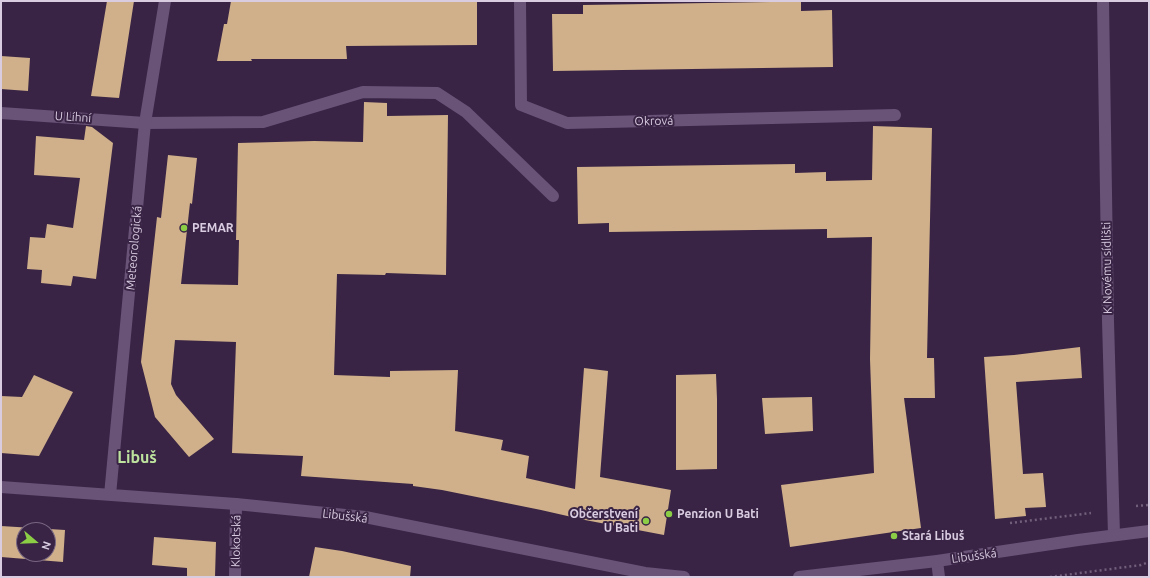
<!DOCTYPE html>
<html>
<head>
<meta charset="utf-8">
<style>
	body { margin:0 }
	#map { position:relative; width:1150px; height:578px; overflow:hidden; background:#392445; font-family:Ubuntu,sans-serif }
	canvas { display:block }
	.frame { position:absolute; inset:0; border:2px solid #d9cce1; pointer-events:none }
	.north { position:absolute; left:16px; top:522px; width:40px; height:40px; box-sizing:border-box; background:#392445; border:1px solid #796783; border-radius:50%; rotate:109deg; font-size:11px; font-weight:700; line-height:16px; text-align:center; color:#d9cce1 }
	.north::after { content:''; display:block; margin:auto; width:14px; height:18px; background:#8bce46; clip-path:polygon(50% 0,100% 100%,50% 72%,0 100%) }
</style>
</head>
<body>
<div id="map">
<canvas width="1150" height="578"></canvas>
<div class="frame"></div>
<div class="north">N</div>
</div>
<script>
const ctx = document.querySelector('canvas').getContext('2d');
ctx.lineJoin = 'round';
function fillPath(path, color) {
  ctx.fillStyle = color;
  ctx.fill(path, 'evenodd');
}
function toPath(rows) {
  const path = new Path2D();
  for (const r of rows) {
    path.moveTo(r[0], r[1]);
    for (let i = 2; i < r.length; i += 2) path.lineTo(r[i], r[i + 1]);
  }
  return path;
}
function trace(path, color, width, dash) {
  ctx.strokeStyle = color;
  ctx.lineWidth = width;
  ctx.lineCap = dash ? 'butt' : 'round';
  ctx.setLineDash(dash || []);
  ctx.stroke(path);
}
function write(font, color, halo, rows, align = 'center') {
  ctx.font = font + ' Ubuntu,sans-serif';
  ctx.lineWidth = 4;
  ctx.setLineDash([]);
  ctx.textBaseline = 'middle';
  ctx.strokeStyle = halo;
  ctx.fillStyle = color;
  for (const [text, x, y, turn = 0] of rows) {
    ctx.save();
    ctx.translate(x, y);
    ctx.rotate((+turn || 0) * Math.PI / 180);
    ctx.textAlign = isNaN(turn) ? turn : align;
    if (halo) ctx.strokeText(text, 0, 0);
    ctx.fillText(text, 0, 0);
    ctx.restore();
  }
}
const building = toPath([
	[107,1,134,1,119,98,91,96],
	[231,1,477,1,477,45,346,46,347,59,251,59,252,61,217,61,224,24,227,24],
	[770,2,801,2,801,11,832,10,833,67,553,71,552,14,583,14,583,5],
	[1,56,30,58,28,91,1,89],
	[364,102,387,103,387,116,448,115,446,275,386,273,385,275,337,274,334,375,390,377,390,371,458,370,455,431,503,440,501,450,529,456,526,478,575,489,584,368,608,371,600,477,671,490,664,535,585,520,541,510,442,490,413,486,413,484,301,476,303,456,232,453,236,342,175,340,171,384,176,395,214,439,189,457,155,417,141,362,157,217,161,218,168,155,197,158,192,204,190,203,181,284,238,285,239,240,236,240,238,143,314,141,363,142],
	[86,126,92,127,113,143,96,279,73,276,71,286,41,283,42,270,27,269,30,237,45,238,47,224,73,228,80,178,34,175,36,136,84,140],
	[873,126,932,128,927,358,934,358,935,398,904,398,921,528,790,547,781,485,874,473,870,359,872,237,827,238,827,229,609,232,609,223,578,224,577,167,795,164,795,173,826,172,826,181,872,180],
	[1080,347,1082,378,1016,382,1023,474,1043,473,1046,507,1025,508,1026,516,995,519,984,357,1014,355],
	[716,374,717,399,717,469,676,470,676,375],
	[34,375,73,392,39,456,1,453,1,396,22,397],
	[812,397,813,431,765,434,762,398],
	[1,526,65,530,63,562,1,557],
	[24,530,48,530,48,554,24,554],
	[154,537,216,542,215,577,187,577,187,568,152,565],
	[315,547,342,551,411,566,410,577,309,577]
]);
const path = toPath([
	[1136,506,1149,505],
	[1010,523,1091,513],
	[1050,577,1141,565,1149,562]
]);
const lane = toPath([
	[145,123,263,122,363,92,437,93,466,112,553,196]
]);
const street = toPath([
	[520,1,521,105,567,123,895,115],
	[1103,1,1108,321,1114,535],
	[1,113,145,123],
	[937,561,939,577],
	[235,577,236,504]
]);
const secondary = toPath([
	[1,487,236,504,365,517,645,573,684,577],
	[110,495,145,123,165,1],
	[799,577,937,561,1078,540,1149,531]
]);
const markers = [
	[184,228,4,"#8bce46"],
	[669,514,4,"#8bce46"],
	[646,521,4,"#8bce46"],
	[894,536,4,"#8bce46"]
];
const streetNames = [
	["U Líhní",73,117,4],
	["Okrová",654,121,-1],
	["Meteorologická",134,248,-85],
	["K Novému sídlišti",1107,268,-91],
	["Libušská",345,516,7],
	["Klokotská",236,541,-89],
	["Libušská",974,556,-8]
];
const poiNames = [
	["PEMAR",192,228],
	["Občerstvení",638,514,"right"],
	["U Bati",638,528,"right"],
	["Penzion U Bati",677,514],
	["Stará Libuš",902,536]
];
const districtNames = [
	["Libuš",137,458]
];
fillPath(building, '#cfb08a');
trace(path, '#715f7b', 2.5, [2, 3]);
trace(lane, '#695377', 12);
trace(street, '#695377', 12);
trace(secondary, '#695377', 12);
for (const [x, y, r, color] of markers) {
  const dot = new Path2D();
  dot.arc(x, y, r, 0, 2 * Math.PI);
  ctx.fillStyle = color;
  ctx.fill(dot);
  trace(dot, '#392445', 1.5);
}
write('12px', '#d9cce1', '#392445', streetNames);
write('bold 12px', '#d9cce1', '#392445', poiNames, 'left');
write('bold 16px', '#bde39e', '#392445', districtNames);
</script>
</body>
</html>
